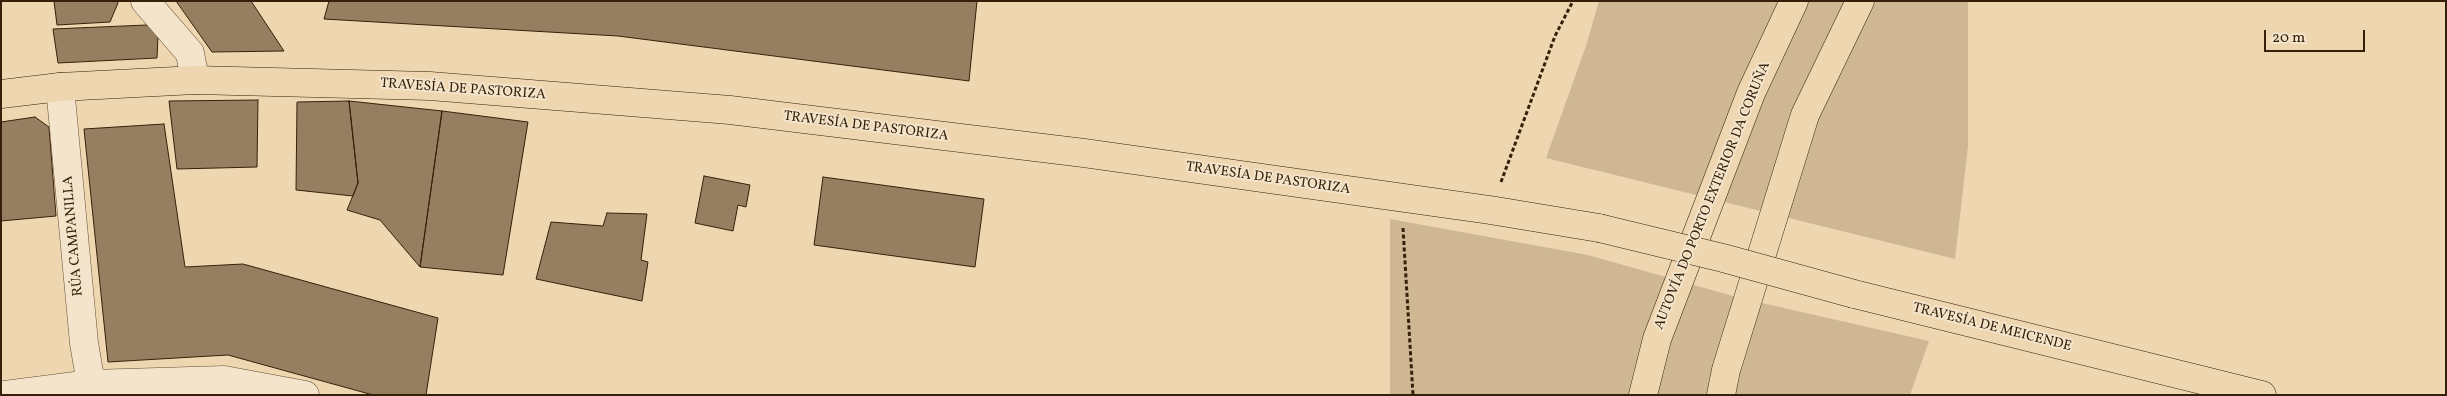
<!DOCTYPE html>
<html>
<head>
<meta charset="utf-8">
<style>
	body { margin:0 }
	#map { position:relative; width:2447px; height:396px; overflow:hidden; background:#eed6b0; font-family:Vollkorn,serif }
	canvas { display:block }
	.frame { position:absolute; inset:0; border:2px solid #352109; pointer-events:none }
	.scale { position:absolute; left:2264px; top:30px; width:101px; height:22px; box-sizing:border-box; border:2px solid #352109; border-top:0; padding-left:6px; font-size:15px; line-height:18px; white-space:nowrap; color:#352109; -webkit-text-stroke:4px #f4e4cc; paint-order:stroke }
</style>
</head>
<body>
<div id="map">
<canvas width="2447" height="396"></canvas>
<div class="frame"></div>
<div class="scale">20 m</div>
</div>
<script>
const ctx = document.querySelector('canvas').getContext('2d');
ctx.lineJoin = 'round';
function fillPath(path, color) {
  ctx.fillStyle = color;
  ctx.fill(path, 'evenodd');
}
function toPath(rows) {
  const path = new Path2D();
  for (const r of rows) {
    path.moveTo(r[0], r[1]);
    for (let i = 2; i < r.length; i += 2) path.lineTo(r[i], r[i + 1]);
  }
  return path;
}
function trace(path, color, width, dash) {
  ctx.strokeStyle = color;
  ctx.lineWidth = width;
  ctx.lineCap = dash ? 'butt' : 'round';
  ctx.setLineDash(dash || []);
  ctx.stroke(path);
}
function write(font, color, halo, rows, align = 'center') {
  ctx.font = font + ' Vollkorn,serif';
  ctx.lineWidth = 4;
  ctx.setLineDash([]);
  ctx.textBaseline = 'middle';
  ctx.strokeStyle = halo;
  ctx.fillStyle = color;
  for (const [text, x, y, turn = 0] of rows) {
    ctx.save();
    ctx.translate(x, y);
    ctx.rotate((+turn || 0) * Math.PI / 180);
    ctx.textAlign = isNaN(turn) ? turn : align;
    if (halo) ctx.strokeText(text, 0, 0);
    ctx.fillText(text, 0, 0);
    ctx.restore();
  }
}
const green = toPath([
	[1599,1,1968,1,1968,146,1955,259,1546,158,1586,46],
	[1390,219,1588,255,1740,298,1929,341,1910,395,1390,395]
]);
const building = toPath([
	[54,1,117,1,118,3,110,22,57,25,54,1],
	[176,1,251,1,284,51,212,52,176,1],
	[329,1,977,1,969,81,618,36,324,19,329,1],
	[147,25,158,36,157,58,58,63,53,29,147,25],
	[258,100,257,167,177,169,169,101,258,100],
	[349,101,442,111,420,267,380,220,347,210,358,183,349,101],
	[349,101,358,183,353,196,296,190,297,102,349,101],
	[442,111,528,122,503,275,420,267,442,111],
	[35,117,49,127,56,216,1,221,1,122,35,117],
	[164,124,185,267,243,264,438,318,426,395,373,395,228,355,108,362,84,129,164,124],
	[704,176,750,185,746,207,738,205,733,231,695,223,704,176],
	[823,177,984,199,975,267,814,245,823,177],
	[607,213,647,214,641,260,648,262,642,301,536,279,551,222,603,226,607,213]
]);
const path = toPath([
	[1501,182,1555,36,1573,1],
	[1403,228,1413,395]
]);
const minor = toPath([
	[145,1,190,53,195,80],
	[60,87,84,343,91,384],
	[5,395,91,384,224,380,305,395]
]);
const major = toPath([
	[1,94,60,87,195,80,430,86,730,110,1084,153,1490,210,1599,228],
	[1854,294,2262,395]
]);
const highway = toPath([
	[1643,395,1657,339,1751,93,1794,1],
	[1721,395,1726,370,1805,115,1860,1]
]);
const majorBridge = toPath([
	[1599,228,1723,258,1854,294]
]);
const streetNames = [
	["TRAVESÍA DE PASTORIZA",463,90,4],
	["TRAVESÍA DE PASTORIZA",866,127,7],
	["TRAVESÍA DE PASTORIZA",1268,179,8],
	["AUTOVÍA DO PORTO EXTERIOR DA CORUÑA",1713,196,-68],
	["RÚA CAMPANILLA",74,236,-95],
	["TRAVESÍA DE MEICENDE",1992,328,14]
];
fillPath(green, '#cfb794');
fillPath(building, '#957f60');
trace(building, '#352109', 1);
trace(minor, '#634e33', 29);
trace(major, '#352109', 29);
trace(highway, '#352109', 29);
trace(path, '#352109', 3, [4, 2.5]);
trace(minor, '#f4e4cc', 28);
trace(major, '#eed6b0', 28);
trace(highway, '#eed6b0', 28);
trace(majorBridge, '#352109', 29, []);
trace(majorBridge, '#eed6b0', 28);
write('14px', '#352109', '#f4e4cc', streetNames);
</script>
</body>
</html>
